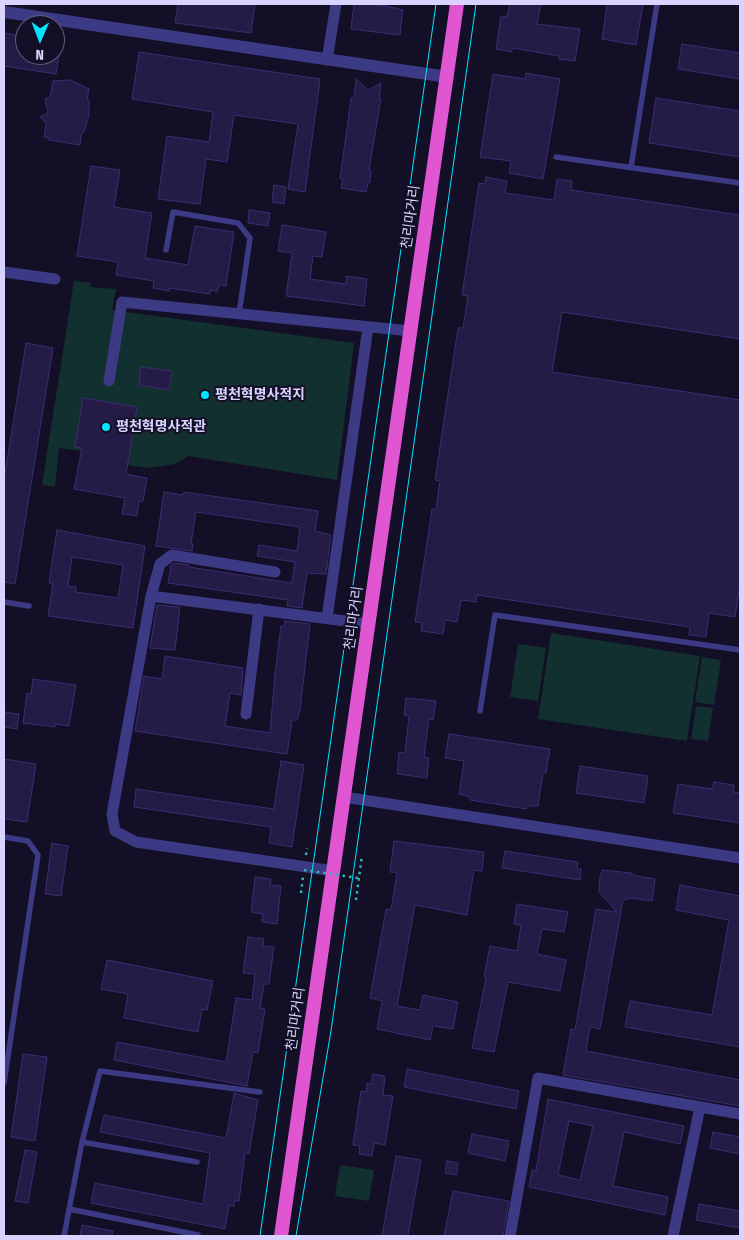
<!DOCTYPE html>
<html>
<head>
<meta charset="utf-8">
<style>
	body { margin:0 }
	#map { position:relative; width:744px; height:1240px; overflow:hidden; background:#130f26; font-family:"Fira Sans Condensed",sans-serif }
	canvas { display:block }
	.frame { position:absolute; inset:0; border:5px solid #d9d4ff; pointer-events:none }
	.north { position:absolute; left:15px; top:15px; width:50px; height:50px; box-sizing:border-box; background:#130f26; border:1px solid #625e7d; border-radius:50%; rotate:181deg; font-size:14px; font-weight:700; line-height:20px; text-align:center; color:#d9d4ff }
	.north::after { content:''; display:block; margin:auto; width:18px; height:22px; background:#00e5ff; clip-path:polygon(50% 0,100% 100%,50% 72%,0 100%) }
</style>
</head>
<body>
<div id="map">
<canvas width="744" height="1240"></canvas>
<div class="frame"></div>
<div class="north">N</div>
</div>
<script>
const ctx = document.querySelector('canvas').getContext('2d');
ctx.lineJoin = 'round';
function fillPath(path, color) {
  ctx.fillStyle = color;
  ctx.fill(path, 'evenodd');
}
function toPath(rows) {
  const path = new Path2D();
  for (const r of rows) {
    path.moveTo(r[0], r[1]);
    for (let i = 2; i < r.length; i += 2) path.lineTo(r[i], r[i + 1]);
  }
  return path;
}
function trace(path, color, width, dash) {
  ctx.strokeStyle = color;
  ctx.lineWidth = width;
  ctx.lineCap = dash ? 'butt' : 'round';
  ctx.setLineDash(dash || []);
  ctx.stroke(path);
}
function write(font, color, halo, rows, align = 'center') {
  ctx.font = font + ' "Fira Sans Condensed","Noto Sans KR",sans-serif';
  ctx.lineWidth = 4;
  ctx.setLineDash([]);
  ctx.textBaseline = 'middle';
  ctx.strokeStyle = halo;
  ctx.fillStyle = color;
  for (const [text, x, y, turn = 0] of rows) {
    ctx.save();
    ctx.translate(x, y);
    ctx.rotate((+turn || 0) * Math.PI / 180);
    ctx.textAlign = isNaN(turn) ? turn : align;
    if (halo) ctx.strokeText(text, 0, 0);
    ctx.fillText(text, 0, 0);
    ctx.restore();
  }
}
const green = toPath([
	[74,281,91,283,90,287,116,289,112,310,354,343,337,480,188,456,175,464,148,468,81,458,81,451,59,448,55,487,42,485],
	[551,633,700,656,687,741,538,719],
	[518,644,546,648,538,701,510,697],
	[702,657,721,660,714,705,695,702],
	[696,706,713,708,708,741,691,739],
	[340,1165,374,1170,369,1201,335,1196]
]);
const building = toPath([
	[178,4,255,4,251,33,175,23,178,4],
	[354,4,382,5,403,10,400,35,351,29,354,4],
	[510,4,541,4,537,24,580,29,575,61,559,59,559,56,512,48,512,52,496,49,501,16,507,17,510,4],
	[607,4,643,4,636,45,602,39,607,4],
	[4,33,25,37,25,55,59,55,56,74,4,66,4,33],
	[682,44,740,53,740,79,678,69,682,44],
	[139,52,320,79,305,192,288,189,298,124,234,115,227,162,206,159,200,204,158,199,167,136,209,142,213,112,132,99,139,52],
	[526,73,560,79,543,179,509,173,511,161,480,157,493,74,525,79,526,73],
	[356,79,368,90,381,83,379,99,381,99,369,170,371,170,370,183,368,182,366,192,341,188,343,179,340,179,351,98,354,98,356,79],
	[70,80,89,89,87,100,89,100,89,115,84,132,82,132,80,145,49,140,49,138,44,137,46,123,40,117,48,113,45,99,50,97,53,81,70,80],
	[656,98,740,111,740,157,649,143,656,98],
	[91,166,120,170,114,207,152,213,145,258,188,265,195,226,234,232,226,286,219,285,217,292,211,290,210,294,169,288,169,291,153,288,154,281,116,275,118,262,77,256,91,166],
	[486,177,507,181,505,193,554,200,557,179,572,181,571,190,740,215,740,339,562,312,552,372,740,400,740,583,735,617,709,613,706,637,689,635,690,627,477,595,476,602,461,600,457,622,445,620,443,634,421,631,422,623,415,622,432,509,436,509,440,481,435,480,458,328,463,328,468,296,462,295,479,183,485,184,486,177],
	[274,185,286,187,284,204,272,202,274,185],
	[249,210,270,213,268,226,248,223,249,210],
	[282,225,326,232,322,257,313,256,310,279,346,284,346,276,367,279,364,306,286,296,292,253,278,251,282,225],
	[26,343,53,348,15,584,4,582,4,480,26,343],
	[141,367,172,371,169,390,139,385,141,367],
	[83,398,137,407,126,474,147,478,143,501,139,501,137,516,122,514,125,498,74,489,82,448,75,447,83,398],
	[164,492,183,495,184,492,318,511,315,531,331,535,326,574,307,573,302,608,287,606,288,600,168,583,171,565,174,563,189,565,189,567,292,583,295,562,257,556,259,545,297,551,300,527,196,512,191,544,193,544,192,551,156,546,164,492],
	[57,530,145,546,133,628,48,616,53,583,49,583,57,530],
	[72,557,123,565,118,598,76,592,76,587,68,586,72,557],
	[157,605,180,607,175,650,150,648,157,605],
	[285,621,310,624,300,710,297,720,292,720,287,754,135,731,144,676,162,679,165,656,243,668,241,695,230,693,225,726,270,733,275,674,281,626,284,626,285,621],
	[33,679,76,685,69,726,55,724,55,727,23,723,27,693,31,694,33,679],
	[406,698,436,701,433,720,429,719,424,757,429,758,427,778,397,774,399,752,405,753,409,716,404,715,406,698],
	[4,712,19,714,17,729,4,727,4,712],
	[449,734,550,749,546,773,543,773,538,806,526,806,526,809,470,800,470,797,459,794,464,761,445,758,449,734],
	[4,759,36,764,27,822,4,819,4,759],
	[281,761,304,765,292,847,269,843,271,827,134,807,136,789,274,809,281,761],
	[580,766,648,776,644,803,576,793,580,766],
	[714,782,734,785,733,792,740,793,740,823,673,813,678,784,712,789,714,782],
	[394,841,484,852,482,871,474,870,467,915,415,905,397,1006,420,1010,423,995,458,1002,453,1029,433,1026,430,1040,377,1029,382,1001,370,998,386,909,391,910,397,873,390,872,394,841],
	[52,843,68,846,61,896,45,894,52,843],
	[505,851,578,862,577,869,581,869,580,880,502,868,505,851],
	[603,870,631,873,636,876,655,879,652,901,632,898,623,900,600,1029,590,1027,586,1051,740,1080,740,1106,563,1075,571,1029,575,1030,596,909,617,912,599,892,600,876,603,870],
	[255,877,271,879,270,885,281,886,277,924,262,922,263,914,251,912,255,877],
	[680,885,740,896,740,1047,625,1027,630,1001,712,1015,729,920,676,910,680,885],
	[517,904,568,912,564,932,542,929,537,954,566,960,560,991,508,982,494,1052,472,1048,486,978,484,977,490,946,517,951,521,925,514,924,517,904],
	[248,937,264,939,263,946,274,947,269,984,264,984,260,1008,265,1009,258,1053,253,1052,247,1086,114,1060,117,1042,226,1062,236,998,252,1000,255,974,243,973,248,937],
	[107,960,213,981,207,1010,202,1009,198,1032,124,1018,128,994,101,989,107,960],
	[23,1054,47,1057,35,1141,11,1137,23,1054],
	[407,1069,519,1091,516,1109,404,1087,407,1069],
	[373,1074,385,1076,383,1095,393,1096,385,1145,374,1143,372,1156,359,1154,360,1146,353,1145,361,1091,366,1092,367,1083,371,1084,373,1074],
	[234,1093,258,1100,249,1154,245,1153,239,1201,235,1200,234,1206,229,1206,225,1229,91,1203,95,1183,203,1204,210,1153,100,1132,104,1115,226,1138,234,1093],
	[548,1099,684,1126,680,1144,624,1132,613,1186,668,1197,665,1215,529,1187,532,1170,536,1171,548,1099],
	[569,1121,593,1126,580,1180,558,1175,569,1121],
	[713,1132,740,1137,740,1154,710,1148,713,1132],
	[472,1134,509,1141,505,1161,468,1153,472,1134],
	[25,1150,37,1152,28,1203,15,1201,25,1150],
	[396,1156,421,1160,408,1236,382,1236,396,1156],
	[447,1161,458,1163,457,1175,445,1173,447,1161],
	[453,1191,509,1201,503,1236,444,1236,453,1191],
	[699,1204,740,1211,740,1228,696,1220,699,1204],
	[82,1225,113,1231,112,1236,80,1236,82,1225]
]);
const path = toPath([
	[306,855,307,848],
	[301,893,303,877],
	[356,900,362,855]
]);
const service = toPath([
	[556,157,740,183],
	[631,167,657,4],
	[166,250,173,212,238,223,250,238,239,314],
	[4,602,29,606],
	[480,711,495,615,740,650],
	[4,837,28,841,38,855,4,1083],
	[82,1142,197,1162],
	[69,1209,198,1235],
	[64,1236,82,1142,100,1071,260,1092]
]);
const minor = toPath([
	[327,60,336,4],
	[4,272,55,279],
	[109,381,122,302,411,331],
	[275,572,172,555,160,564,151,596,112,814,115,831,136,842,334,871],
	[151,596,369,624],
	[327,618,368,327],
	[246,714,259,609],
	[344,797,740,858],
	[510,1236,538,1078,740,1114],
	[673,1236,700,1107]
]);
const tertiary = toPath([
	[4,12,448,77]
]);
const trunk = toPath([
	[281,1236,457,4]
]);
const tram = toPath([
	[260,1236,436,4],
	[296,1236,331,1031,476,4]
]);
const pathBridge = toPath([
	[304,870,358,878]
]);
const markers = [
	[205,395,5,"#00e5ff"],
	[106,427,5,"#00e5ff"]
];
const streetNames = [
	["천리마거리",411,217,-82],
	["천리마거리",354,618,-82],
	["천리마거리",296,1019,-82]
];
const poiNames = [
	["평천혁명사적지",215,395],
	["평천혁명사적관",116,427]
];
fillPath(green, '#12302f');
fillPath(building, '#241b47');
trace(building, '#3b2d73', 1);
trace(path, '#2fb8b0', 2.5, [2.5, 4]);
trace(service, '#3d3a85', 5.5);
trace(minor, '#3d3a85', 11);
trace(tertiary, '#3d3a85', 12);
trace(trunk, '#e055d1', 14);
trace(tram, '#00e5ff', 1);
trace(pathBridge, '#2fb8b0', 2.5, [2.5, 4]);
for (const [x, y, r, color] of markers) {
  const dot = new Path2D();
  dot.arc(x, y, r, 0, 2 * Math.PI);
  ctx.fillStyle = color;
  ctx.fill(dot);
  trace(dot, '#130f26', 2);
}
write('14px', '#d9d4ff', '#130f26', streetNames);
write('bold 14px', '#d9d4ff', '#130f26', poiNames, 'left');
</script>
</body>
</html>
